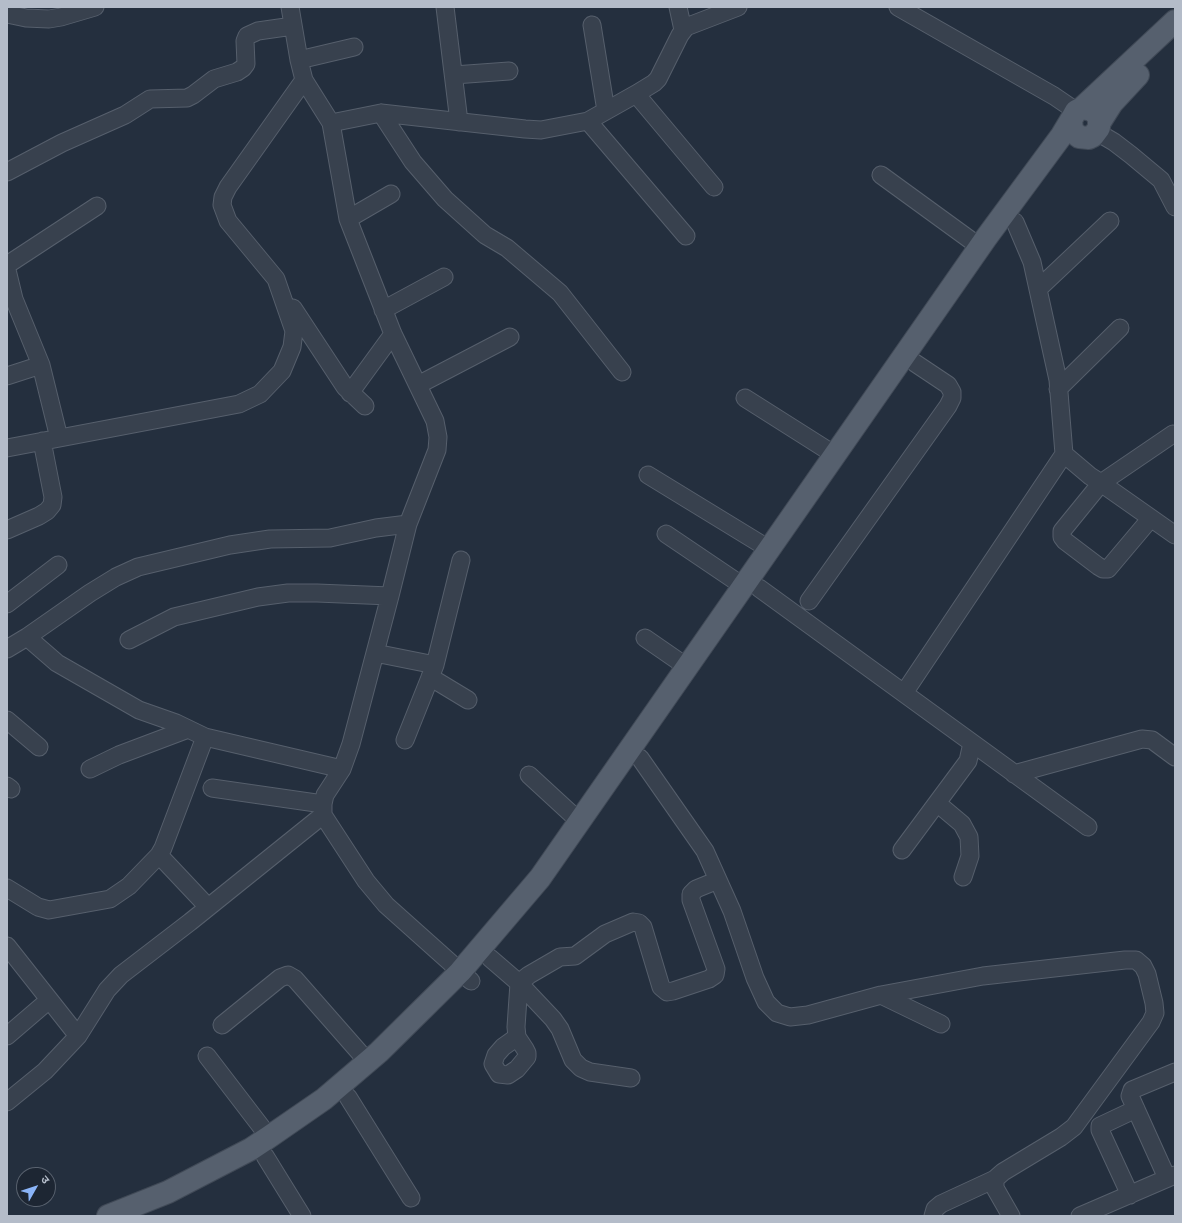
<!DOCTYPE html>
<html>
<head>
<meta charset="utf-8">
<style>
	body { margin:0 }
	#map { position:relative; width:1182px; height:1223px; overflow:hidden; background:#242f3e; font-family:"Roboto Condensed","Noto Sans Devanagari",sans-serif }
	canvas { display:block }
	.frame { position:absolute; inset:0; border:8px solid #b4bcc9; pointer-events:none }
	.north { position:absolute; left:16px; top:1167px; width:40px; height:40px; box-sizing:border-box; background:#1d2633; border:1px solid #59626f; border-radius:50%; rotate:51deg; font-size:11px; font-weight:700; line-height:16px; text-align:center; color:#b4bcc9 }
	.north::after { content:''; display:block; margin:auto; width:14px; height:18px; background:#8ab4f8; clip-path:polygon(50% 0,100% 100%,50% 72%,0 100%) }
</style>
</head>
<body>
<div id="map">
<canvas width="1182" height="1223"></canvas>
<div class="frame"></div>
<div class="north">उ</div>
</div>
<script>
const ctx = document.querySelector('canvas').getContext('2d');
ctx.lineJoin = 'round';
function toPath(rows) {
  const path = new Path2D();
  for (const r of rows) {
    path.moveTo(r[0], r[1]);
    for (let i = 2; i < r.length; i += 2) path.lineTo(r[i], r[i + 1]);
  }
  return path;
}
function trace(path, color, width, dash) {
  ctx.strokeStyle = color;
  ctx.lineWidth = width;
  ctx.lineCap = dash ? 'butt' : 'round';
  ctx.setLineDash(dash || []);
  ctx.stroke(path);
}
const minor = toPath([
	[290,7,299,60,304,80,331,123,348,219,393,334,435,421,438,437,437,450,408,524,390,596,351,744,342,769,325,795,323,804,323,815,366,881,386,905,471,981],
	[445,7,459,122],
	[678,7,683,30],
	[898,7,1054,96,1076,111],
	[7,14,26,18,49,19,61,17,95,7],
	[592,25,606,111],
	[299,60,354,47],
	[454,75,509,71],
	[636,94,714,187],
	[381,113,413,162,445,199,485,235,507,248,560,293,622,372],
	[588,121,686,236],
	[331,123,381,113,525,129,541,130,588,121,636,94,654,83,658,79,680,35,686,27,738,7],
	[1097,132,1114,142,1131,155,1161,180,1175,207],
	[7,172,62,143,125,115,150,99,187,98,193,95,214,79,237,72,243,68,246,64,245,41,247,36,258,31,293,26],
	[881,175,980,247],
	[348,219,391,194],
	[1015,222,1032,262,1058,380,1064,454,1090,476,1101,483,1173,434],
	[7,265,97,206],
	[7,270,14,299,41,365,59,438],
	[1038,289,1110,221],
	[293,308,345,387,365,406],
	[383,310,444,277],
	[7,376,41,365],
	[418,385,510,337],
	[1058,389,1120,328],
	[350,393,393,334],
	[745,398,835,455],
	[7,448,239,404,260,394,282,371,292,347,294,331,276,279,228,221,222,205,223,197,228,187,304,80],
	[648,475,769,549],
	[1151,518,1108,569,1103,569,1098,566,1065,541,1062,537,1062,531,1101,483,1175,535],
	[7,530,39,516,47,511,52,505,53,497,42,441],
	[666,534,743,586],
	[759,588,1088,827],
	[809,601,948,406,952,398,952,392,948,385,915,363],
	[7,604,58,565],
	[27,637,57,663,139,710,176,723,205,737],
	[645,638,687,667],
	[129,640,174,617,258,597,288,593,317,593,390,596],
	[7,649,27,637,90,593,116,577,138,567,230,545,270,539,330,538,376,528,408,524],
	[375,653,435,665],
	[430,677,468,700],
	[904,693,1064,454],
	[7,720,39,747],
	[405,740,435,665,461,560],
	[640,758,705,851,732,911,755,978,766,1002,777,1013,790,1017,808,1015,881,995,983,976,1125,960,1136,960,1143,966,1147,974,1154,1003,1155,1013,1151,1022,1074,1127,1061,1137,1003,1172,995,1179,995,1188,1011,1216],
	[90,769,119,755,188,729],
	[1014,774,1142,739,1152,740,1175,757],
	[529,775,579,821],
	[7,786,11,789],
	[212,788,323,804],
	[937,803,962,824,969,837,970,856,963,877],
	[902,850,968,761,972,743],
	[159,855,208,907],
	[7,888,38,907,49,910,110,899,129,886,159,855,163,848,205,737,342,769],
	[7,946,78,1036],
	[490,958,519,983,529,975,560,957,575,956,605,934,633,922,639,923,643,927,661,987,667,992,673,991,709,979,715,975,716,969,691,900,691,894,696,889,718,880],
	[881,995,941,1024],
	[222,1025,280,978,288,975,295,979,367,1061],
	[7,1036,49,1000],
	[517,1037,503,1047,496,1055,493,1064,499,1074,508,1075,517,1069,527,1057,527,1053,525,1049,517,1037,516,1027,519,983,553,1019,560,1029,573,1060,581,1068,590,1072,631,1078],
	[207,1056,269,1137],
	[348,1097,411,1198],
	[7,1102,45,1071,78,1036,107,990,121,975,190,922,323,815],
	[265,1156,302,1216],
	[1167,1178,1130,1096,1132,1090,1175,1072],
	[1130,1195,1100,1130,1100,1126,1136,1109],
	[933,1216,935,1209,941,1204,995,1179],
	[1080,1216,1175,1175]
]);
const major = toPath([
	[1082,108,1175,21],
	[1100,122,1112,103,1138,75],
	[108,1216,168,1192,251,1149,269,1137,324,1099,379,1052,460,972,540,878,986,238,1062,135,1071,120,1076,111,1082,108,1092,110,1099,117,1099,128,1093,136,1089,138,1079,137,1072,130,1071,120]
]);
trace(minor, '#565f6c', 19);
trace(major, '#414a57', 24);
trace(minor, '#38414e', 17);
trace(major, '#56606e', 22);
</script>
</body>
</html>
